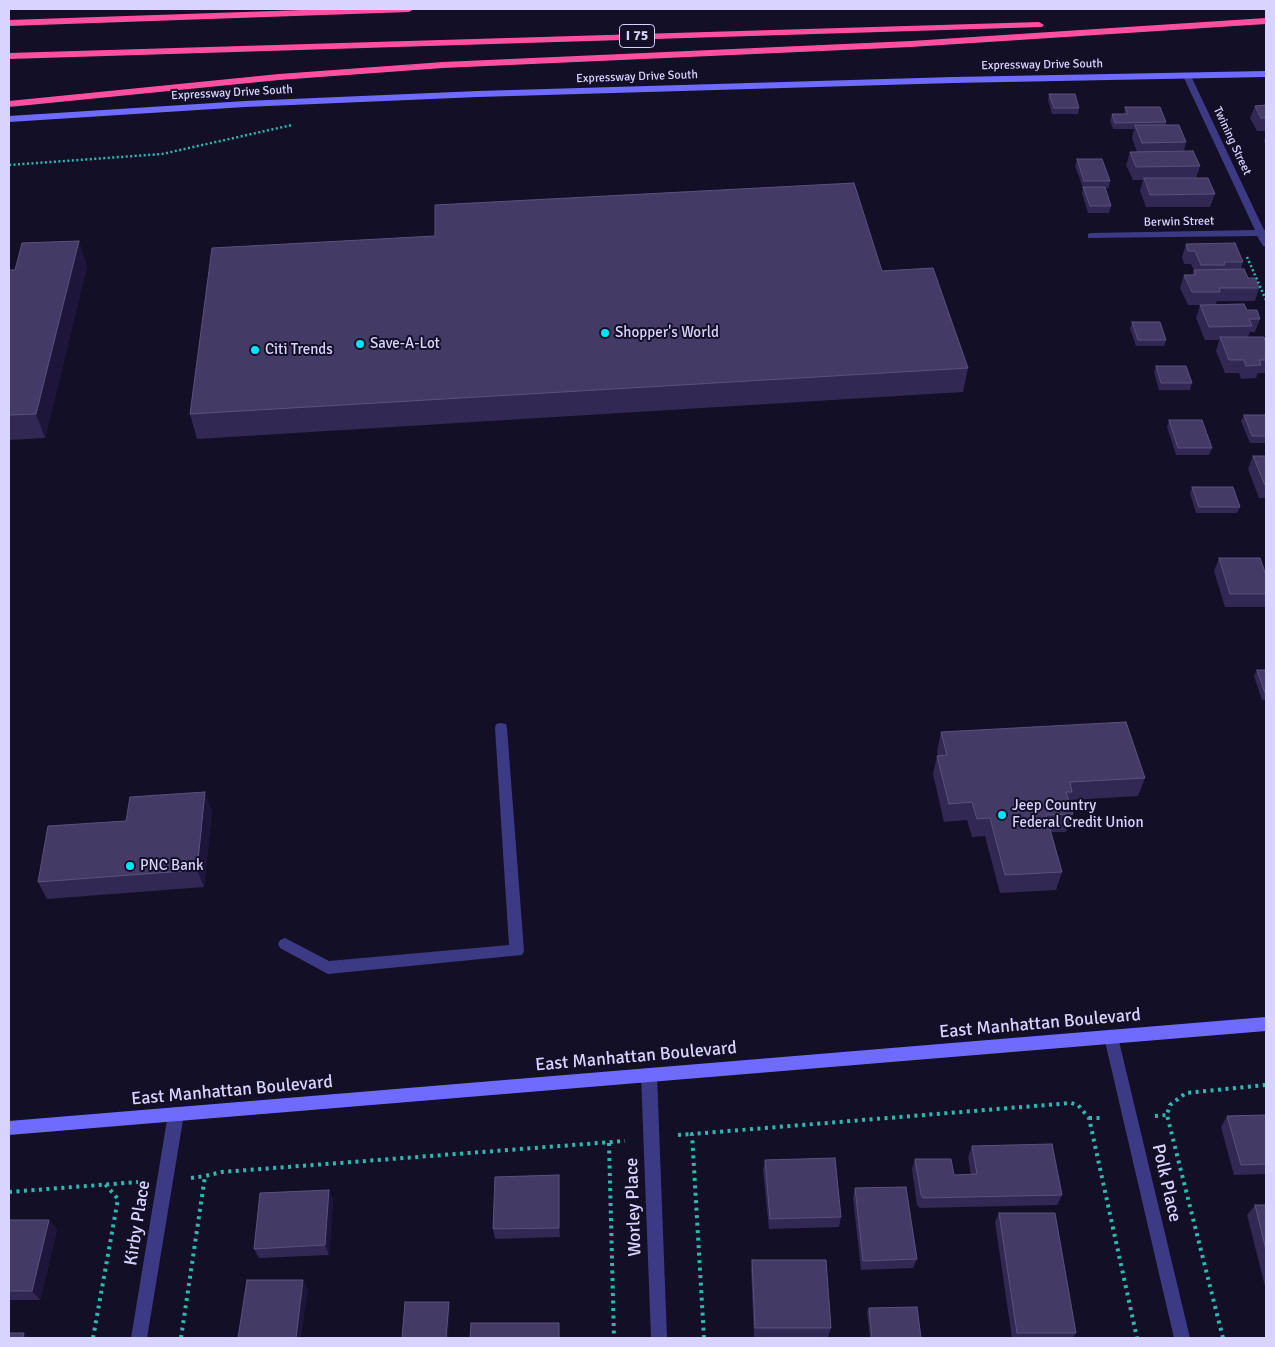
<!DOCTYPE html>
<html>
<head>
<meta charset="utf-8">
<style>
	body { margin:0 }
	#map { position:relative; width:1275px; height:1347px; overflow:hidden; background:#130f26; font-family:Signika,sans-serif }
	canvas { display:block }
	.frame { position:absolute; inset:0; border:10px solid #d9d4ff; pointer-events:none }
</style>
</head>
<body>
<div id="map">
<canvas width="1275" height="1347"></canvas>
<div class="frame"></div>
</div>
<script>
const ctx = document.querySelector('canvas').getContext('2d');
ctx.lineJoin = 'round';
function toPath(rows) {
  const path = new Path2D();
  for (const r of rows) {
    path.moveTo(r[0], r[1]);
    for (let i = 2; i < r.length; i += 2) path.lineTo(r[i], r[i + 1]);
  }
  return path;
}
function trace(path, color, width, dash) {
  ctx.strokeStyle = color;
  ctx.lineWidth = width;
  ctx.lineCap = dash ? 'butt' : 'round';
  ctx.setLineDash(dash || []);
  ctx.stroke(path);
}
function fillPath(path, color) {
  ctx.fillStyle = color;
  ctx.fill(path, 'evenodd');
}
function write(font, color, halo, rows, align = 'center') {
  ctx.font = font + ' Signika,sans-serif';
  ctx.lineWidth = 4;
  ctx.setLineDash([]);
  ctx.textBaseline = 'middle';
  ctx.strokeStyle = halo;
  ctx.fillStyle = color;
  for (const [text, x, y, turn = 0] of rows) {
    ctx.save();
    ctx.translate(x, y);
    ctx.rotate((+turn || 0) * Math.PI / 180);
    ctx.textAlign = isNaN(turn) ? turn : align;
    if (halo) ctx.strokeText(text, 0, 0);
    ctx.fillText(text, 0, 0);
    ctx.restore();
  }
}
const pathFar1 = toPath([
	[9,165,162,154,292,125],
	[1247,257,1266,300]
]);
const path = toPath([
	[1155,1116,1167,1115],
	[1089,1118,1104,1118],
	[678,1135,692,1134],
	[609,1143,614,1338],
	[191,1178,205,1176],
	[9,1192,138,1182],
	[93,1338,118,1199,105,1184],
	[181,1338,205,1176,222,1172,625,1141],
	[704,1338,692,1134,1071,1103,1078,1105,1089,1118,1137,1338],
	[1223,1338,1167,1115,1170,1105,1186,1093,1266,1085]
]);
const service = toPath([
	[501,723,506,724,507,728,524,951,522,955,328,974,280,948,278,944,280,940,285,938,329,961,509,945,495,728,496,724,501,723]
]);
const minor = toPath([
	[1187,73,1191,76,1264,230,1266,230,1266,247,1263,246,1257,236,1088,238,1088,234,1091,233,1255,230,1183,76,1187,73],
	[1111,1030,1116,1032,1118,1037,1190,1338,1174,1338,1104,1037,1106,1032,1111,1030],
	[649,1068,654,1070,657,1075,667,1338,651,1338,641,1075,644,1070,649,1068],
	[176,1107,181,1109,184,1114,147,1338,131,1338,168,1114,171,1109,176,1107]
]);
const secondary = toPath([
	[1266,71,1266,77,953,83,478,97,245,107,9,122,9,116,245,101,478,91,953,77,1266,71],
	[1266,1017,1266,1031,9,1135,9,1121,1266,1017]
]);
const motorway = toPath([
	[332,9,414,9,409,12,9,26,9,20,332,9],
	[1266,18,1266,24,911,47,443,68,279,80,9,107,9,101,279,74,443,62,911,41,1266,18],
	[1039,22,1044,25,1042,27,9,59,9,53,1039,22]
]);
const wall = toPath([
	[1049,94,1079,108,1078,114,1052,114,1048,100],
	[1266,105,1266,131,1257,131,1250,118,1255,106],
	[1125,107,1166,122,1166,125,1186,142,1184,151,1200,166,1196,178,1215,194,1210,207,1146,207,1140,191,1143,180,1133,180,1126,165,1130,152,1137,152,1132,138,1134,129,1113,129,1110,121,1112,114,1124,114],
	[1266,134,1266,146,1264,141],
	[1077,159,1110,181,1109,188,1105,188,1111,206,1109,213,1088,213,1082,193,1083,188,1075,166],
	[1186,244,1243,262,1241,269,1248,278,1259,288,1255,301,1217,301,1216,304,1247,310,1260,319,1255,332,1250,332,1248,337,1266,343,1266,373,1258,373,1256,378,1241,379,1239,373,1225,373,1216,351,1219,340,1205,340,1196,318,1200,305,1188,305,1180,288,1184,275,1192,275,1194,270,1191,264,1184,264,1182,257],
	[87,266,45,438,9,440,9,270],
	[882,271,968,368,963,392,197,439,190,414],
	[1132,322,1166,340,1164,346,1136,346,1130,329],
	[1156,366,1192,383,1190,390,1159,390,1154,372],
	[1244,415,1266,415,1266,443,1250,443,1241,421],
	[1169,420,1212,448,1209,455,1176,455,1167,427],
	[1253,456,1266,456,1266,498,1259,498,1248,469],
	[1192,487,1240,507,1237,513,1196,513,1190,493],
	[1219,558,1266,575,1266,607,1225,607,1214,571],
	[1257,670,1266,670,1266,700,1262,700,1254,676],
	[941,732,1145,778,1138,796,1069,800,1069,801,1073,814,1066,832,1051,832,1062,872,1056,890,1000,893,985,836,972,837,967,820,944,822,933,774,937,756,938,756,937,751],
	[212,810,204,887,47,899,38,882,126,821],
	[1266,1115,1266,1174,1234,1175,1221,1127,1227,1116],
	[972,1146,1062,1195,1057,1205,920,1208,917,1205,912,1169,915,1159,954,1175,971,1175,968,1157],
	[765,1160,841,1217,839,1227,769,1229,763,1170],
	[559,1175,560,1185,560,1237,495,1239,493,1229],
	[855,1188,917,1259,913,1268,861,1270,853,1198],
	[333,1200,329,1255,259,1258,254,1249],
	[1255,1205,1266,1205,1266,1290,1247,1215],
	[999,1213,1076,1333,1073,1338,1012,1338,995,1222],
	[9,1220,49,1220,57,1230,40,1300,9,1300],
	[752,1260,831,1328,828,1337,754,1337,751,1269],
	[869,1308,921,1338,870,1338,867,1312]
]);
const shadedWall = toPath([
	[79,241,87,266,45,438,36,414],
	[205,792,212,810,204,887,197,870],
	[559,1175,560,1185,560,1237,559,1228],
	[329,1190,333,1200,329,1255,325,1245],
	[49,1220,57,1230,40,1300,32,1291],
	[303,1280,308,1289,301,1338,296,1338],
	[449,1302,450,1307,448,1338,446,1338],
	[559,1323,560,1332,560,1338,559,1338],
	[24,1333,29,1338,23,1338]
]);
const building = toPath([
	[1049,94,1075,94,1079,108,1054,108,1049,94],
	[1266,105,1266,118,1261,118,1255,106,1266,105],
	[1125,107,1160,107,1166,122,1115,123,1112,114,1128,114,1125,107],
	[1135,125,1179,125,1186,142,1142,143,1135,125],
	[1193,151,1200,166,1136,167,1130,152,1193,151],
	[1077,159,1102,159,1110,181,1084,181,1077,159],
	[1144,178,1208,178,1215,194,1150,195,1144,178],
	[854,183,882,271,933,268,968,368,190,414,212,248,435,236,435,205,854,183],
	[1083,187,1105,187,1111,206,1090,206,1083,187],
	[79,241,36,414,9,415,9,270,15,270,22,243,79,241],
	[1235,243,1243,262,1224,262,1225,265,1201,265,1195,251,1188,251,1186,244,1235,243],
	[1244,269,1248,278,1255,278,1259,288,1219,288,1220,292,1192,292,1184,275,1196,275,1194,270,1244,269],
	[1244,304,1247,310,1257,310,1260,319,1249,319,1252,326,1209,327,1200,305,1244,304],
	[1132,322,1160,322,1166,340,1138,340,1132,322],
	[1220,337,1264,337,1266,343,1266,360,1259,360,1261,365,1246,366,1244,360,1229,360,1220,337],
	[1156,366,1186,366,1192,383,1161,383,1156,366],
	[1244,415,1266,415,1266,436,1252,436,1244,415],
	[1169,420,1202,420,1212,448,1178,448,1169,420],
	[1253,456,1266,456,1266,485,1265,485,1253,456],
	[1192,487,1233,487,1240,507,1199,507,1192,487],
	[1219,558,1260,558,1266,575,1266,594,1230,594,1219,558],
	[1257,670,1266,670,1266,693,1265,693,1257,670],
	[1126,722,1145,778,1070,782,1072,792,1066,792,1073,814,1046,815,1062,872,1005,875,990,818,977,819,972,802,949,804,937,756,947,755,941,732,1126,722],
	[205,792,197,870,38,882,48,826,126,821,130,797,205,792],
	[1266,1115,1266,1164,1241,1165,1227,1116,1266,1115],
	[1052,1144,1062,1195,923,1198,921,1195,915,1159,951,1159,954,1175,977,1174,972,1146,1052,1144],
	[835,1158,841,1217,770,1219,765,1160,835,1158],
	[559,1175,559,1228,493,1229,495,1177,559,1175],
	[906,1187,917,1259,863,1261,855,1188,906,1187],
	[329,1190,325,1245,254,1249,260,1193,329,1190],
	[1255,1205,1266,1205,1266,1250,1255,1205],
	[999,1213,1055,1213,1076,1333,1017,1333,999,1213],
	[9,1220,49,1220,32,1291,9,1291,9,1220],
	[752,1260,826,1260,831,1328,755,1328,752,1260],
	[247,1280,303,1280,296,1338,238,1338,247,1280],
	[405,1302,449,1302,446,1338,402,1338,405,1302],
	[917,1307,921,1338,872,1338,869,1308,917,1307],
	[471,1323,559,1323,559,1338,470,1338,471,1323],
	[9,1333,24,1333,23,1338,9,1338,9,1333]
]);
const markers = [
	[605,333,5,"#00e5ff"],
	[360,344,5,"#00e5ff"],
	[255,350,5,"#00e5ff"],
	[1002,815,5,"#00e5ff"],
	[130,866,5,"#00e5ff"]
];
const farStreetnames = [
	["Expressway Drive South",1042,65,-1],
	["Expressway Drive South",637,77,-2],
	["Expressway Drive South",232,93,-3],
	["Twining Street",1232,141,65],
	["Berwin Street",1179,222,-1]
];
const shields = [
	[637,36,35]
];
const shieldNames = [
	["I 75",637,36]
];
const poiNames = [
	["Shopper's World",615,333],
	["Save-A-Lot",370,344],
	["Citi Trends",265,350],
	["Jeep Country",1012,806],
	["Federal Credit Union",1012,823],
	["PNC Bank",140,866]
];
const nearStreetnames = [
	["East Manhattan Boulevard",1040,1024,-5],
	["East Manhattan Boulevard",636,1057,-5],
	["East Manhattan Boulevard",232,1091,-5],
	["Polk Place",1166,1183,77],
	["Worley Place",634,1207,-92],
	["Kirby Place",138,1223,-81]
];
trace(pathFar1, '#2fb8b0', 2.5, [2, 2.5]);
trace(path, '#2fb8b0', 4, [3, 4.5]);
fillPath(service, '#3d3a85');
fillPath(minor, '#3d3a85');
fillPath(secondary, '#6f6bff');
fillPath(motorway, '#ff4fa3');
fillPath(wall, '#312854');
fillPath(shadedWall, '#1d163a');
fillPath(building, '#433a66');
trace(building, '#5a527e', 1);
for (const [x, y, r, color] of markers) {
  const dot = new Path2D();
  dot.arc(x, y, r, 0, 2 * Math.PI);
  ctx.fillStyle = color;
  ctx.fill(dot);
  trace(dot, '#130f26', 2);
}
write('12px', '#d9d4ff', '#130f26', farStreetnames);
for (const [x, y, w] of shields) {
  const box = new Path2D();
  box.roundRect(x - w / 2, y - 11.5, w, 23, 4);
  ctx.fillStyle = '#130f26';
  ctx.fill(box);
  trace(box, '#d9d4ff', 1);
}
write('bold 14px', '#d9d4ff', null, shieldNames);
write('15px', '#d9d4ff', '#130f26', poiNames, 'left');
write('18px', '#d9d4ff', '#130f26', nearStreetnames);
</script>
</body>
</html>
